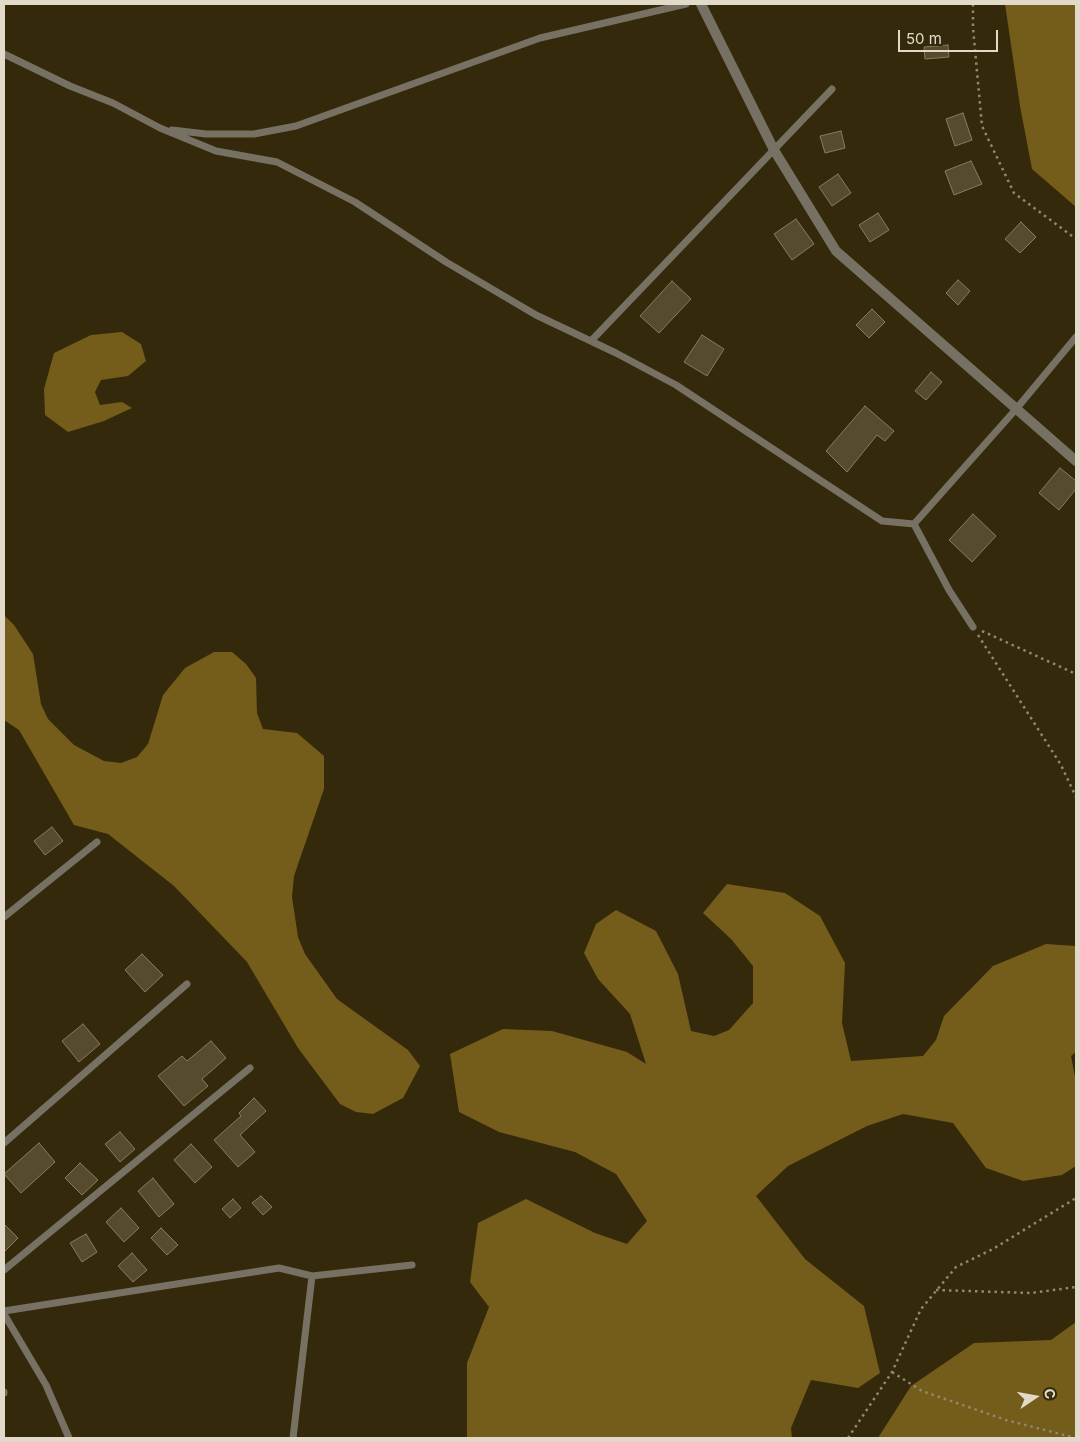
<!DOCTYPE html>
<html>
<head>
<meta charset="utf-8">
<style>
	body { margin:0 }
	#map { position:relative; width:1080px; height:1442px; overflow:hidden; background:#34290a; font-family:Inter,sans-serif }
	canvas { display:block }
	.frame { position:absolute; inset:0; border:5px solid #e1dac9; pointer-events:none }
	.north { position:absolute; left:1010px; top:1372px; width:50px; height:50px; -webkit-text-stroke:4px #34290a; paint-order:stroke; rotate:78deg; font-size:14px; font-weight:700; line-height:20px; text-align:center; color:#e1dac9 }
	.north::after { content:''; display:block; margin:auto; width:18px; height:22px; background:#e1dac9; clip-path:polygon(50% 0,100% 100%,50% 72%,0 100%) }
	.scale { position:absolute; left:898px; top:30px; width:100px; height:22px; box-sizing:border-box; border:2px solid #e1dac9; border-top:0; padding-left:6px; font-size:15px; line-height:18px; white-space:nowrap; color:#e1dac9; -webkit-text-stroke:4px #34290a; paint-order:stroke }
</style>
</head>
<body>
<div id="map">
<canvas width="1080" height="1442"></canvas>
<div class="frame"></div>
<div class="north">С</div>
<div class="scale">50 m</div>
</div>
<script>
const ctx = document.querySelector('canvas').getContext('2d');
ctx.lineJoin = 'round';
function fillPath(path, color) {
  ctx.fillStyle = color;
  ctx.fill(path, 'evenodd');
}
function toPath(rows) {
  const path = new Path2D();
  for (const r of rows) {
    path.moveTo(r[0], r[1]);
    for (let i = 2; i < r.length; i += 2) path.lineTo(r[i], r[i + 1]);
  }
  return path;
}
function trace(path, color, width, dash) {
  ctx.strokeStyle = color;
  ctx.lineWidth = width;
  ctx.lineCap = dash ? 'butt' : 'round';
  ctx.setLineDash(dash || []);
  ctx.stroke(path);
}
const forest = toPath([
	[1005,4,1076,4,1076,207,1032,169,1020,106],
	[122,332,141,344,146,361,128,376,101,380,95,392,100,405,122,402,132,408,104,421,68,432,45,415,44,389,54,353,91,335],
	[4,615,14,625,33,654,41,704,48,719,74,745,104,761,121,763,137,757,148,744,163,695,185,668,214,652,232,652,246,664,256,678,257,713,263,729,297,733,324,756,324,789,294,876,292,897,298,937,305,954,337,999,408,1050,420,1066,403,1098,373,1114,356,1112,340,1104,298,1048,247,962,174,886,108,834,74,825,19,730,4,720],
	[727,884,785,893,820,916,845,963,842,1023,851,1061,923,1056,936,1040,944,1016,993,966,1046,944,1076,946,1076,1052,1071,1056,1076,1082,1076,1166,1062,1175,1023,1181,986,1168,953,1123,903,1114,867,1126,788,1166,756,1196,805,1259,864,1306,880,1373,858,1388,811,1380,791,1428,792,1438,467,1438,467,1363,489,1307,470,1282,478,1223,526,1199,595,1233,627,1244,647,1221,616,1174,575,1152,499,1132,459,1112,450,1054,503,1029,552,1031,627,1052,646,1064,630,1014,598,979,584,953,596,924,616,910,656,931,678,974,691,1031,714,1036,729,1030,753,1003,753,966,731,939,703,913],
	[1076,1322,1076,1438,878,1438,911,1386,974,1343,1051,1340]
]);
const building = toPath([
	[948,45,949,57,925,59,924,47,948,45],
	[963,113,972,140,955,146,946,119,963,113],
	[841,131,845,148,825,153,820,136,841,131],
	[971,161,982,184,954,195,945,171,971,161],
	[838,174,851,193,832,206,819,187,838,174],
	[878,213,889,230,870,242,859,225,878,213],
	[796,219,814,244,792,260,774,234,796,219],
	[1021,222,1036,237,1020,253,1005,239,1021,222],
	[958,280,970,291,958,305,946,293,958,280],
	[672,281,691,299,659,333,640,316,672,281],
	[872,309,885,322,869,338,856,325,872,309],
	[702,335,724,349,707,376,684,362,702,335],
	[931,372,942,382,926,400,915,391,931,372],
	[865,406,894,431,885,441,877,435,847,472,826,451,865,406],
	[1060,468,1076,481,1076,489,1059,510,1039,493,1060,468],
	[973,514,996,536,972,562,949,540,973,514],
	[52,827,63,841,45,855,34,841,52,827],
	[142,954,163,975,145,992,125,970,142,954],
	[83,1024,100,1044,79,1062,62,1041,83,1024],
	[211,1041,226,1058,202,1079,208,1086,184,1106,158,1076,182,1056,187,1061,211,1041],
	[254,1098,266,1111,240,1135,255,1152,238,1167,214,1140,241,1116,239,1113,254,1098],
	[120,1132,135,1149,120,1162,105,1144,120,1132],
	[39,1143,55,1162,21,1193,4,1174,39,1143],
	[191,1144,212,1167,195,1183,174,1160,191,1144],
	[80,1163,98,1180,82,1195,65,1178,80,1163],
	[153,1178,174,1204,159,1217,138,1191,153,1178],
	[261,1196,272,1207,263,1215,252,1203,261,1196],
	[233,1199,241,1208,230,1218,222,1209,233,1199],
	[121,1208,139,1228,124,1242,106,1222,121,1208],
	[4,1224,18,1238,4,1252,4,1224],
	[161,1228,178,1245,167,1255,151,1238,161,1228],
	[86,1234,97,1252,82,1262,70,1243,86,1234],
	[132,1253,147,1270,133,1282,118,1266,132,1253]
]);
const path = toPath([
	[973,4,973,28,982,126,1014,193,1076,239],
	[982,631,1076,674],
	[978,635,1061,765,1076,797],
	[936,1290,1031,1293,1076,1287],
	[892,1372,922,1391,1006,1420,1076,1438],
	[848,1438,892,1372,921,1309,956,1267,993,1249,1076,1198]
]);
const service = toPath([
	[4,54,70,86,113,103,160,128,216,151,277,162,355,202,446,262,536,315,616,353,676,385,882,521,914,524,949,590,973,627],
	[172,130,206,134,254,134,296,126,540,38,686,4],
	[591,341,832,89],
	[914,524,1017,408,1076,337],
	[4,917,97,842],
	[4,1143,187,984],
	[4,1270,250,1068],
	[312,1276,412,1265],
	[4,1311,279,1268,312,1276,293,1438],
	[4,1314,46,1385,69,1438],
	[4,1392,4,1393]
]);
const minor = toPath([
	[701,4,774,150,836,251,1076,461]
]);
fillPath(forest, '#745c1a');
fillPath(building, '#574b2d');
trace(building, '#897c5c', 1);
trace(path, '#918871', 2.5, [2.5, 4]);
trace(service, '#777163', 7);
trace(minor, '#777163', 10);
</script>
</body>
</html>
